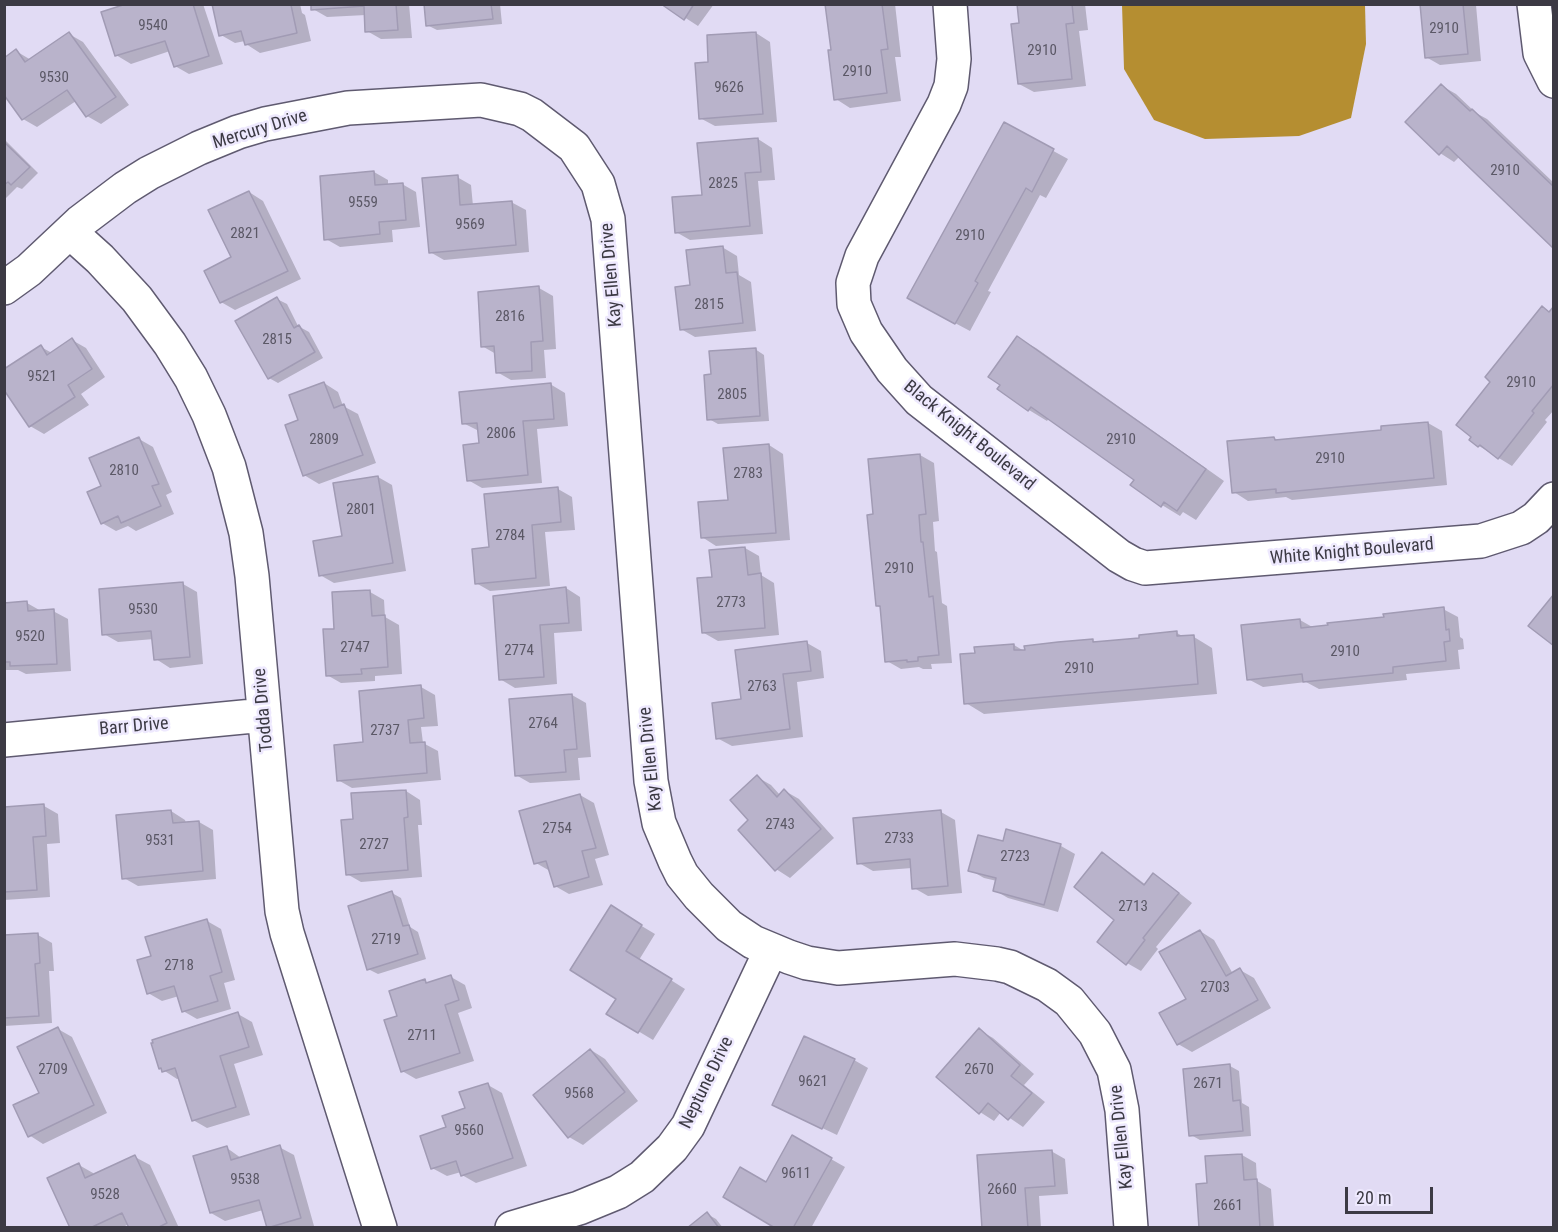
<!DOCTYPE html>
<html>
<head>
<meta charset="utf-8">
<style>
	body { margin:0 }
	#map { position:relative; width:1558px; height:1232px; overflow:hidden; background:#e1dbf4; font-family:"Roboto Condensed",sans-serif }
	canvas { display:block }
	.frame { position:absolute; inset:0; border:6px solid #3c3a44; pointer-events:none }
	.scale { position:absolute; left:1345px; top:1187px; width:88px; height:27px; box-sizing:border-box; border:3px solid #3c3a44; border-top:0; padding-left:8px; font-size:18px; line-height:21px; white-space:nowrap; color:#3c3a44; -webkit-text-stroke:4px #eee9fe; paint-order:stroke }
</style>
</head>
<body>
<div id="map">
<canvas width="1558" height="1232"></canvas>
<div class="frame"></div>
<div class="scale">20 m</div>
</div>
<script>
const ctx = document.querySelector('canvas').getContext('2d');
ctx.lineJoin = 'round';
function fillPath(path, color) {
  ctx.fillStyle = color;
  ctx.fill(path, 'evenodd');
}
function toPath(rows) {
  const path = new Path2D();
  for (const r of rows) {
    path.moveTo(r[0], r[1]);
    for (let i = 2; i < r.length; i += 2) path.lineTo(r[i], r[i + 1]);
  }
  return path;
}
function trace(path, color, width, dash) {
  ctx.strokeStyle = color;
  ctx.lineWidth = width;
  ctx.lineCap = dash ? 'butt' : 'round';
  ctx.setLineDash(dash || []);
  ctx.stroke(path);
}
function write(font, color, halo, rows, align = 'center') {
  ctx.font = font + ' "Roboto Condensed",sans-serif';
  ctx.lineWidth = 5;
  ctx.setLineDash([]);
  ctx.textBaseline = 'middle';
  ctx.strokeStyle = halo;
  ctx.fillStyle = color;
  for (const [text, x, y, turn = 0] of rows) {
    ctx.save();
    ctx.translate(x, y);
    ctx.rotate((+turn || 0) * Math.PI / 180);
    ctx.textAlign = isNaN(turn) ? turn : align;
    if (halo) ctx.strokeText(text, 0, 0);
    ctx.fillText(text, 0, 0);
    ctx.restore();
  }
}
const water = toPath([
	[1122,5,1365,5,1366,44,1351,118,1299,136,1205,139,1154,120,1124,69]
]);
const shadow = toPath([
	[131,4,203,4,223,64,189,74,175,66,170,51,131,64,116,55],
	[214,4,300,4,302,13,305,15,311,41,260,53,246,44,245,41,235,43,221,35],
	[313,4,409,4,412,38,381,39,367,31,366,15,327,17,313,9],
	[425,4,500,4,502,24,437,30,427,25],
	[664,4,714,4,698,26],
	[827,4,895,4,901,57,895,57,901,101,850,108,836,99],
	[1019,4,1085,4,1088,30,1079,31,1086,86,1034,92,1019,84,1021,24],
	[1422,4,1476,5,1481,61,1440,65,1426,57],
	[756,33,770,42,777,122,715,126,700,118,710,63],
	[69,34,83,42,129,105,101,124,87,116,76,101,37,127,23,119,4,92,16,51,31,60],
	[1442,86,1456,94,1476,113,1487,119,1554,183,1554,247,1460,156,1454,162,1440,153],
	[1004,124,1068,159,1046,198,1040,195,988,291,991,292,970,331,923,306],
	[4,139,38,173,22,189,17,187,4,200],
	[758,139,772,148,775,180,758,181,763,234,690,240,676,232,703,196],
	[374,172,388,180,388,186,402,184,416,192,420,227,392,230,393,242,340,247,326,239],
	[457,177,471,185,473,206,511,202,526,210,529,252,444,260,430,252],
	[249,192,263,201,301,279,235,310,221,302],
	[722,247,737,256,739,275,751,282,756,331,695,337,681,329,692,287],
	[539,288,553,296,556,349,544,350,546,378,511,380,497,372,496,354,482,346],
	[277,299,287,304,298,326,309,332,323,358,278,383,269,378],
	[1542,308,1550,312,1554,308,1554,410,1545,420,1547,422,1512,466,1479,446,1492,381],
	[1018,338,1036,348,1224,481,1196,520,1183,512,1180,516,1162,505,1136,479,1049,418,1047,421,1029,410,999,389],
	[72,340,86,348,105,377,81,394,89,405,44,434,30,426,41,347,52,353],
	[755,349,764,355,769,421,718,424,709,419,713,375],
	[324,383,338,392,343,406,358,414,376,463,319,484,304,475,300,421],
	[550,384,565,393,568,426,537,429,542,483,482,488,468,480,481,445,479,431,463,423],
	[1428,423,1442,431,1447,485,1292,500,1286,497,1248,501,1234,492,1274,438,1279,441,1382,432],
	[139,439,153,447,172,492,166,495,174,514,136,531,128,526,116,531,102,523,103,487],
	[769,445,783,454,790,540,716,546,702,537],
	[920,455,934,463,939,521,933,522,935,551,937,552,942,603,947,606,952,663,931,664,932,669,923,669,919,667,901,669,887,661,882,608,877,606,875,516],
	[378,477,392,485,406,571,334,583,320,575],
	[558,489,572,497,575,530,545,532,550,586,490,591,476,583,490,549],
	[745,548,759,556,761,575,774,583,779,635,718,641,704,633,713,578],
	[183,584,197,592,203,664,170,668,156,659,154,639,118,642,104,634],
	[566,588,580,597,582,631,554,633,557,684,515,688,500,679,536,591],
	[370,592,384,600,385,617,399,625,402,674,375,676,375,681,341,683,327,675,335,630],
	[27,603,41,611,53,611,68,619,71,671,26,674,18,670,4,670,4,604],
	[1443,609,1458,617,1460,637,1463,639,1464,649,1458,650,1460,669,1406,674,1407,680,1319,689,1306,682,1263,687,1248,679,1300,620,1314,628],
	[1177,633,1184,637,1194,637,1212,648,1217,694,984,714,966,703,977,654,1014,645,1024,651,1092,640,1098,643,1141,639],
	[807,643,821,651,824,678,797,682,803,737,732,746,717,738,743,700],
	[421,687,435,695,438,726,421,727,423,743,438,751,441,780,352,788,338,780,365,744],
	[572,695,586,703,591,757,578,758,580,780,530,783,516,775],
	[757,777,771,785,780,795,785,791,799,799,834,838,790,878,776,869,751,821],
	[406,791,420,800,422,825,418,825,422,877,361,882,347,874,354,820,352,794],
	[580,795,594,803,609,855,595,859,603,885,569,894,555,886,550,871,536,863],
	[44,806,58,814,60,843,47,844,50,897,4,900,4,809],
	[171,811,185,820,186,823,199,822,213,830,216,879,138,886,124,878],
	[941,812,955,820,962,893,928,896,914,888,912,868,873,871,859,863],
	[1007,831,1061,846,1075,854,1058,912,1008,898,994,890,997,881,984,878,970,870,1004,843],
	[1102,854,1116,862,1146,885,1153,875,1168,884,1192,903,1156,947,1158,949,1141,971,1127,963],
	[392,893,401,898,410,927,418,932,426,959,378,974,368,969],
	[625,916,655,934,639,960,685,989,653,1040,608,1013,618,998],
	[207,921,221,929,235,980,224,983,231,1009,197,1019,183,1011,179,996,162,1001,148,993,152,957],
	[1200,931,1214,940,1233,974,1240,970,1254,978,1271,1008,1192,1052,1178,1044],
	[38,935,52,943,54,971,49,971,52,1023,4,1026,4,937],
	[451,977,465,985,472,1008,458,1013,474,1061,416,1079,402,1071,399,1017,425,981,429,983],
	[238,1014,252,1022,263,1055,234,1064,250,1115,207,1128,193,1120,180,1078,177,1079,160,1068],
	[58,1029,72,1037,107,1113,43,1144,29,1135],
	[979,1030,993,1038,1034,1074,1024,1085,1045,1102,1023,1127,1001,1112,994,1121,980,1112],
	[591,1050,605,1059,638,1101,583,1145,569,1137],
	[854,1060,868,1068,837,1135,774,1105],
	[1230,1066,1239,1071,1242,1103,1249,1107,1251,1136,1200,1140,1191,1135],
	[488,1085,502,1093,527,1166,476,1183,462,1175,461,1172,447,1176,432,1168,467,1109],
	[792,1137,845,1167,811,1228,778,1228,766,1184],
	[279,1147,294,1155,314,1226,269,1228,263,1210,225,1221,211,1213,227,1148,241,1158],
	[1051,1151,1065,1159,1068,1194,1039,1196,1041,1228,983,1228],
	[1242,1155,1256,1163,1257,1181,1271,1189,1274,1228,1201,1228,1209,1185],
	[135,1157,150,1165,179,1228,130,1228,129,1224,121,1228,72,1228,79,1165,93,1173,94,1176],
	[707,1214,716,1219,723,1228,690,1228]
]);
const building = toPath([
	[126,4,193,4,209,56,174,67,165,41,115,56,101,12,126,4],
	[212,4,291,5,297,33,245,45,241,31,219,36,212,4],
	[311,4,396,4,398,30,365,32,364,6,311,10,311,4],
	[424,4,491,4,493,19,426,26,424,4],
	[661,4,694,4,684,20,661,4],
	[825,4,882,4,888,49,881,50,887,93,834,100,828,50,831,50,825,4],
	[1017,4,1072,4,1074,23,1066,24,1072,79,1018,84,1011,24,1019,23,1017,4],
	[1420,4,1463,4,1468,54,1425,58,1420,4],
	[69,32,116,97,86,117,67,90,22,120,4,95,4,58,16,49,25,62,69,32],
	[756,32,763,114,699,119,695,63,708,62,707,35,756,32],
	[1441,84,1470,111,1472,109,1554,187,1554,249,1447,146,1439,155,1405,122,1441,84],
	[1004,122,1054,149,1032,192,1026,188,975,281,978,283,955,324,907,298,1004,122],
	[758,138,761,172,745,173,750,226,675,233,672,197,702,195,697,143,758,138],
	[4,142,30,167,11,185,8,182,4,185,4,142],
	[374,171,375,185,403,183,406,220,379,222,380,234,324,240,320,176,374,171],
	[458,175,460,205,512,201,516,245,429,253,422,178,458,175],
	[249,191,288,271,220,303,204,271,231,257,208,210,249,191],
	[723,246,726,273,737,272,743,323,680,330,675,287,690,285,686,250,723,246],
	[539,286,543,341,531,342,532,371,496,373,494,346,481,347,478,292,539,286],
	[277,297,294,328,299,325,315,352,268,379,235,321,277,297],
	[1542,306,1549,312,1554,306,1554,384,1532,411,1534,413,1498,459,1480,445,1478,447,1469,440,1471,437,1456,425,1490,382,1485,377,1542,306],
	[1017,336,1206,469,1177,511,1164,502,1161,507,1130,485,1134,480,1031,407,1028,411,997,389,1000,385,988,377,1017,336],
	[72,338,92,369,68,385,75,397,29,427,4,390,4,369,41,345,47,355,72,338],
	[756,348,760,416,707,420,704,375,711,374,709,351,756,348],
	[324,382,334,408,344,404,363,455,303,476,285,425,298,420,289,395,324,382],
	[551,383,554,419,523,421,528,475,467,481,463,445,479,443,477,423,462,424,459,392,551,383],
	[1428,422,1434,478,1276,493,1276,489,1232,493,1227,441,1274,437,1275,440,1381,430,1381,426,1428,422],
	[139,437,159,484,152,486,161,506,121,523,118,516,101,524,87,492,101,486,89,458,139,437],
	[769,444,776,533,701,538,698,502,728,500,723,448,769,444],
	[920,454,926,514,919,515,921,542,923,542,929,597,933,596,939,655,918,657,918,661,907,662,907,660,885,662,880,606,876,606,867,515,873,514,868,459,920,454],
	[378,476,393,563,319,576,313,541,342,536,333,483,378,476],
	[558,487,561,522,532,525,536,578,475,584,472,549,489,547,484,494,558,487],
	[745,547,748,575,761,573,765,628,702,633,697,578,712,577,709,550,745,547],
	[183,582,190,657,154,660,151,631,102,635,99,589,183,582],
	[566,587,569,623,540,625,544,677,499,680,493,596,566,587],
	[370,590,372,616,385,615,388,667,361,669,362,674,326,676,323,629,334,629,332,592,370,590],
	[1554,594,1554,646,1528,626,1554,594],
	[27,601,28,611,54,609,57,664,10,666,10,662,4,662,4,603,27,601],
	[1444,607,1446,630,1449,629,1450,641,1444,642,1446,661,1393,667,1393,673,1303,682,1302,674,1247,680,1241,625,1300,619,1301,628,1328,625,1327,623,1384,617,1383,614,1444,607],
	[1177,631,1177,636,1194,635,1198,684,964,704,960,654,975,653,974,647,1014,644,1014,650,1025,650,1024,646,1058,642,1093,639,1093,642,1139,638,1139,635,1177,631],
	[807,641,811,671,783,674,790,729,716,739,712,703,741,699,735,650,807,641],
	[421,685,424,718,408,720,410,743,425,742,427,773,337,781,334,745,363,742,359,691,421,685],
	[572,694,577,749,564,750,566,772,515,776,509,699,572,694],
	[757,775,777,797,784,789,821,829,775,871,738,830,748,820,730,800,757,775],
	[406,790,408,817,404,818,408,870,346,875,341,820,353,819,351,793,406,790],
	[580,794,596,848,582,851,589,877,554,887,546,861,534,864,519,811,580,794],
	[44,804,46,836,33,837,37,890,4,892,4,807,44,804],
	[171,810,173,823,199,821,203,871,122,879,116,815,171,810],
	[941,810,948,886,912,889,910,859,857,864,853,818,941,810],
	[1006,829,1061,844,1044,905,993,891,996,878,968,871,978,835,1003,841,1006,829],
	[1102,852,1144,885,1153,873,1179,893,1143,938,1145,940,1126,965,1097,942,1114,920,1074,887,1102,852],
	[392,891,403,926,409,925,418,954,367,970,348,906,392,891],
	[611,905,642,925,626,951,672,979,638,1033,606,1014,616,999,570,970,611,905],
	[207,919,222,972,210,976,218,1001,182,1012,174,986,147,994,137,960,151,956,145,937,207,919],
	[1200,930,1226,976,1240,968,1258,1000,1177,1045,1159,1013,1186,999,1159,952,1200,930],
	[38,933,40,963,35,964,39,1016,4,1018,4,935,38,933],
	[451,975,459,1000,445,1005,460,1053,401,1072,384,1020,397,1016,389,991,425,979,426,983,451,975],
	[238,1012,249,1047,220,1056,236,1107,192,1121,175,1068,162,1072,161,1068,159,1069,151,1043,153,1043,152,1040,238,1012],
	[58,1027,94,1105,28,1137,13,1105,39,1093,17,1047,58,1027],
	[979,1028,1020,1065,1011,1076,1032,1093,1008,1120,988,1103,979,1114,936,1077,979,1028],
	[804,1036,855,1059,822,1129,772,1105,804,1036],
	[590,1049,625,1092,568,1138,533,1095,590,1049],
	[1230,1064,1233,1101,1240,1100,1243,1131,1189,1136,1183,1069,1230,1064],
	[488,1083,513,1158,461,1176,456,1161,431,1169,420,1136,446,1127,442,1116,465,1108,459,1092,488,1083],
	[792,1135,832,1158,793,1228,775,1228,723,1197,740,1167,766,1182,792,1135],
	[280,1145,301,1218,267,1228,259,1200,210,1213,193,1156,227,1146,231,1160,280,1145],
	[1052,1150,1055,1186,1025,1188,1028,1228,982,1228,977,1155,1052,1150],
	[1242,1154,1244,1180,1257,1179,1260,1228,1199,1228,1196,1184,1207,1183,1205,1156,1242,1154],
	[135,1155,167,1223,157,1228,129,1228,122,1213,90,1228,70,1228,47,1178,79,1163,85,1178,135,1155],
	[707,1212,719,1228,687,1228,707,1212]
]);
const minor = toPath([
	[950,4,954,59,951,86,944,104,862,256,853,283,854,304,866,332,892,370,919,400,1119,556,1133,564,1145,568,1481,541,1521,528,1536,518,1554,499],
	[1534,4,1540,53,1554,81],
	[70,232,100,259,137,299,170,344,191,378,209,415,229,467,246,533,252,576,282,911,287,933,380,1228],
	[4,288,29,270,80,222,125,188,149,173,199,148,238,132,265,124,348,108,481,100,520,109,532,115,574,147,598,184,608,219,651,781,659,823,675,861,682,875,699,896,729,926,753,942,789,957,807,963,838,968,955,959,997,964,1010,967,1047,985,1069,1001,1095,1033,1114,1070,1122,1110,1131,1228],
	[4,740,264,715],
	[512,1228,579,1208,618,1192,642,1177,672,1148,688,1126,771,950]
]);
const numberNames = [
	["9540",153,26],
	["2910",1444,29],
	["2910",1042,51],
	["2910",857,72],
	["9530",54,78],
	["9626",729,88],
	["2910",1505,171],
	["2825",723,184],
	["9559",363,203],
	["9569",470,225],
	["2821",245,234],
	["2910",970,236],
	["2815",709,305],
	["2816",510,317],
	["2815",277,340],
	["9521",42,377],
	["2910",1521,383],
	["2805",732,395],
	["2806",501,434],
	["2809",324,440],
	["2910",1121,440],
	["2910",1330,459],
	["2810",124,471],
	["2783",748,474],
	["2801",361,510],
	["2784",510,536],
	["2910",899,569],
	["2773",731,603],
	["9530",143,610],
	["9520",30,637],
	["2747",355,648],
	["2774",519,651],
	["2910",1345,652],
	["2910",1079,669],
	["2763",762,687],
	["2764",543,724],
	["2737",385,731],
	["2743",780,825],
	["2754",557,829],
	["2733",899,839],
	["9531",160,841],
	["2727",374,845],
	["2723",1015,857],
	["2713",1133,907],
	["2719",386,940],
	["2718",179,966],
	["2703",1215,988],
	["2711",422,1036],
	["2709",53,1070],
	["2670",979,1070],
	["9621",813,1082],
	["2671",1208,1084],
	["9568",579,1094],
	["9560",469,1131],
	["9611",796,1174],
	["9538",245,1180],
	["2660",1002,1190],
	["9528",105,1195],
	["2661",1228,1206]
];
const streetNames = [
	["Mercury Drive",260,130,-17],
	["Kay Ellen Drive",612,275,-95],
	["Black Knight Boulevard",969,436,39],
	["White Knight Boulevard",1352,552,-5],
	["Todda Drive",264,710,-95],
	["Barr Drive",134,727,-5],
	["Kay Ellen Drive",651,759,-96],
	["Neptune Drive",707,1083,-64],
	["Kay Ellen Drive",1122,1137,-96]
];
fillPath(water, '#b58e31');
fillPath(shadow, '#0003');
fillPath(building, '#b9b3cb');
trace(building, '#a19bb4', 1.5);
trace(minor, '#5f5a70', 36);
trace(minor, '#fff', 33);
write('15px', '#5b5866', null, numberNames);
write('18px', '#3c3a44', '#eee9fe', streetNames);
</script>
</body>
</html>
